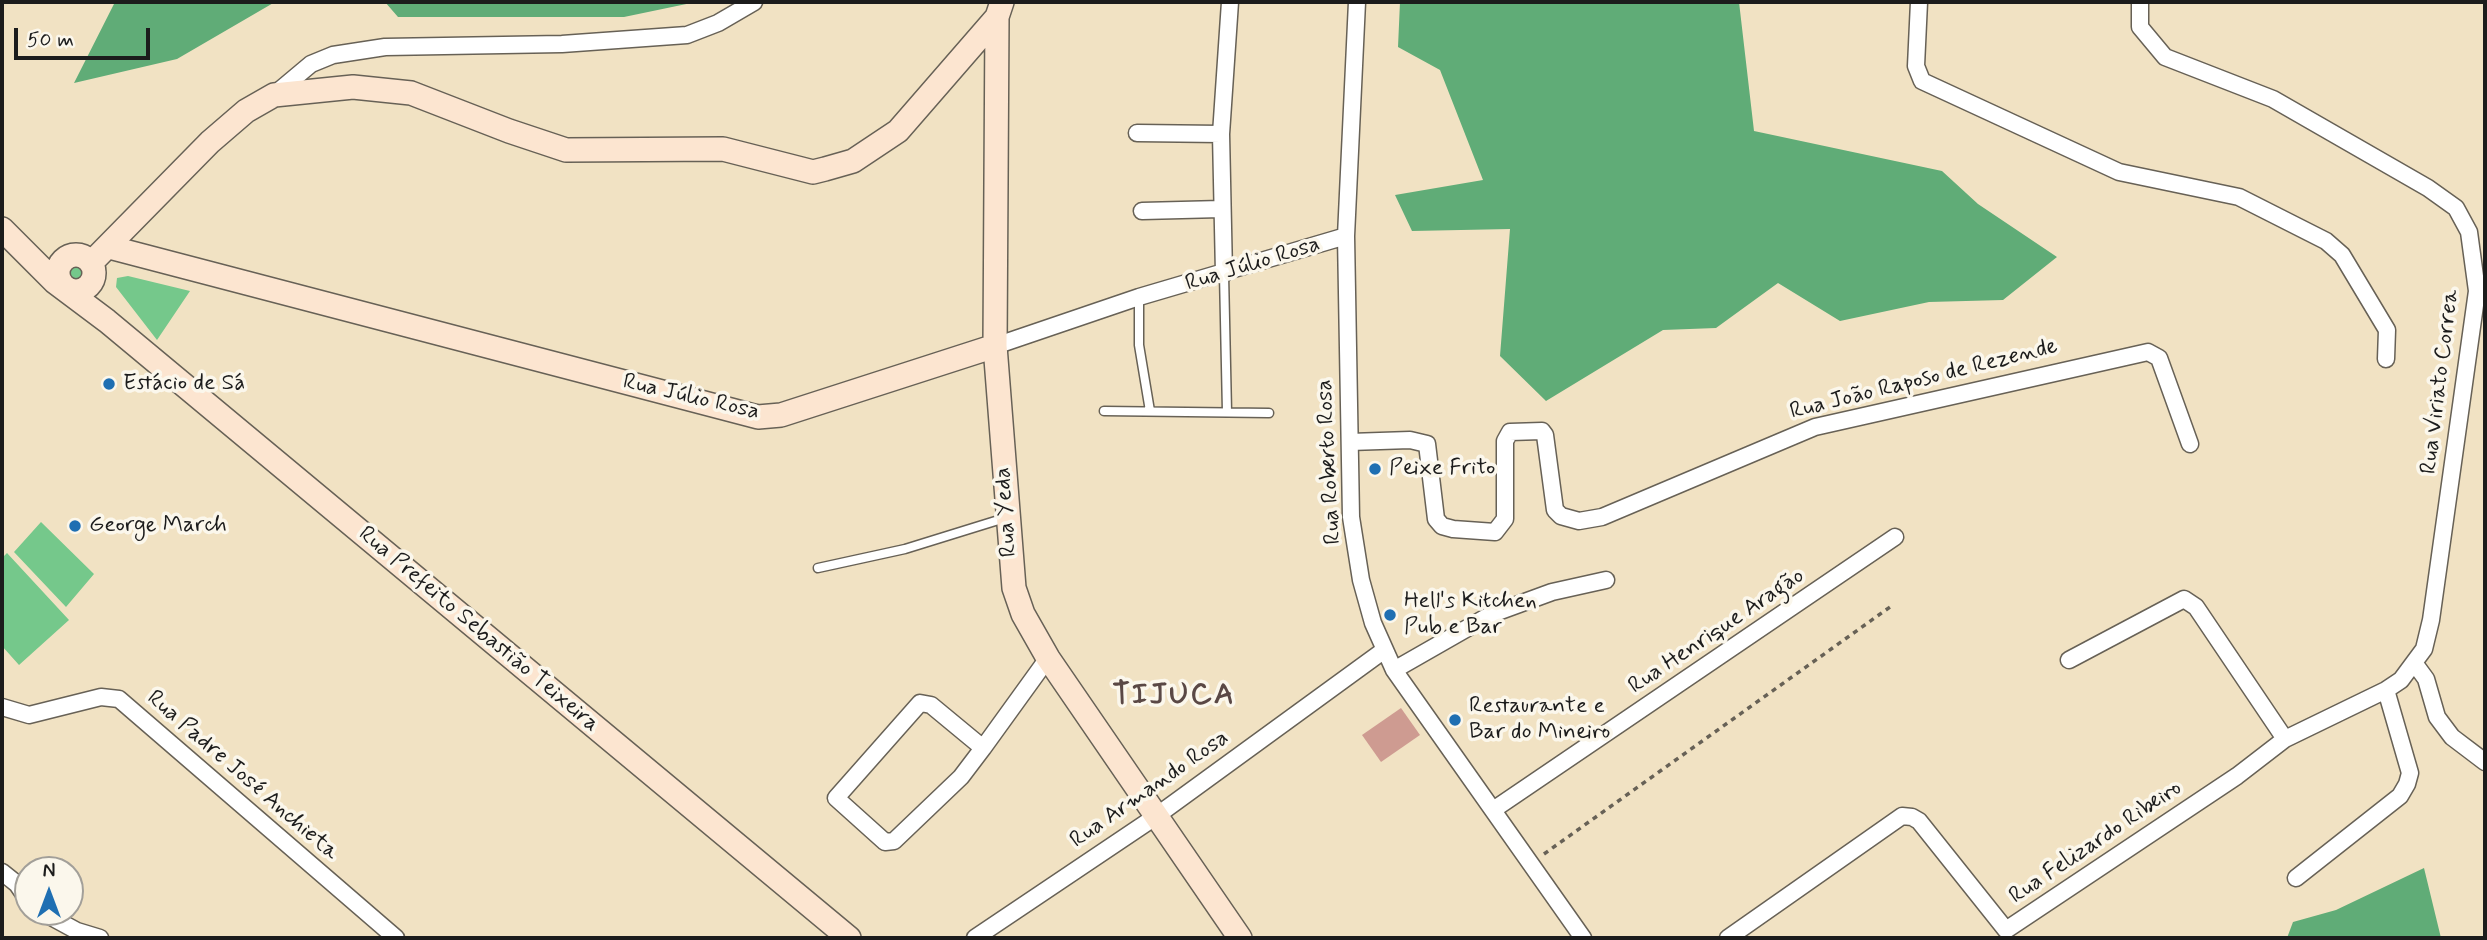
<!DOCTYPE html>
<html>
<head>
<meta charset="utf-8">
<style>
	body { margin:0 }
	#map { position:relative; width:2487px; height:940px; overflow:hidden; background:#f1e2c3; font-family:Mynerve,sans-serif }
	canvas { display:block }
	.frame { position:absolute; inset:0; border:4px solid #1c1c1c; pointer-events:none }
	.north { position:absolute; left:14px; top:856px; width:70px; height:70px; box-sizing:border-box; background:#fbf7ec; border:2px solid #a29f99; border-radius:50%; rotate:0deg; font-size:19px; font-weight:700; line-height:28px; text-align:center; color:#1c1c1c }
	.north::after { content:''; display:block; margin:auto; width:24px; height:32px; background:#1f6fb2; clip-path:polygon(50% 0,100% 100%,50% 72%,0 100%) }
	.scale { position:absolute; left:14px; top:28px; width:136px; height:32px; box-sizing:border-box; border:4px solid #1c1c1c; border-top:0; padding-left:9px; font-size:21px; line-height:24px; white-space:nowrap; color:#1c1c1c; -webkit-text-stroke:5px #fbf7ec; paint-order:stroke }
</style>
</head>
<body>
<div id="map">
<canvas width="2487" height="940"></canvas>
<div class="frame"></div>
<div class="north">N</div>
<div class="scale">50 m</div>
</div>
<script>
const ctx = document.querySelector('canvas').getContext('2d');
ctx.lineJoin = 'round';
function fillPath(path, color) {
  ctx.fillStyle = color;
  ctx.fill(path, 'evenodd');
}
function toPath(rows) {
  const path = new Path2D();
  for (const r of rows) {
    if (r.length === 3) {
      path.moveTo(r[0] + r[2], r[1]);
      path.arc(r[0], r[1], r[2], 0, 2 * Math.PI);
      continue;
    }
    path.moveTo(r[0], r[1]);
    for (let i = 2; i < r.length; i += 2) path.lineTo(r[i], r[i + 1]);
  }
  return path;
}
function trace(path, color, width, dash) {
  ctx.strokeStyle = color;
  ctx.lineWidth = width;
  ctx.lineCap = dash ? 'butt' : 'round';
  ctx.setLineDash(dash || []);
  ctx.stroke(path);
}
function write(font, color, halo, rows, align = 'center') {
  ctx.font = font + ' Mynerve,sans-serif';
  ctx.lineWidth = 7;
  ctx.setLineDash([]);
  ctx.textBaseline = 'middle';
  ctx.strokeStyle = halo;
  ctx.fillStyle = color;
  for (const [text, x, y, turn = 0] of rows) {
    ctx.save();
    ctx.translate(x, y);
    ctx.rotate((+turn || 0) * Math.PI / 180);
    ctx.textAlign = isNaN(turn) ? turn : align;
    if (halo) ctx.strokeText(text, 0, 0);
    ctx.fillText(text, 0, 0);
    ctx.restore();
  }
}
const green = toPath([
	[76,273,10],
	[128,276,190,291,157,340,116,287,117,278],
	[41,522,94,574,66,607,14,552],
	[7,553,69,620,19,665,2,646,2,558]
]);
const forest = toPath([
	[115,2,275,2,177,59,74,83],
	[385,2,696,2,624,17,398,17],
	[1400,2,1739,2,1754,131,1942,171,1978,204,2057,257,2003,300,1929,302,1840,321,1778,283,1716,328,1663,330,1546,401,1500,356,1510,229,1412,231,1395,195,1483,180,1440,70,1398,47],
	[2424,868,2441,938,2287,938,2293,922,2336,910]
]);
const building = toPath([
	[1401,708,1420,735,1381,762,1362,735]
]);
const path = toPath([
	[1544,854,1890,607]
]);
const lane = toPath([
	[1224,274,1227,412],
	[1139,297,1139,345,1150,411],
	[1104,411,1269,413],
	[818,568,905,549,1005,518]
]);
const street = toPath([
	[1357,2,1346,236,1351,517,1361,580,1373,623,1394,670,1583,938],
	[1919,2,1916,66,1922,81,2119,172,2239,197,2326,241,2342,255,2387,330,2386,359],
	[274,95,311,64,333,55,385,47,562,44,687,35,718,23,754,2],
	[1137,133,1221,134],
	[1142,211,1221,209],
	[1224,274,1221,134,1230,2],
	[995,346,1139,297,1346,236],
	[1350,442,1410,440,1427,444,1436,519,1442,526,1453,529,1495,532,1505,519,1505,441,1510,432,1542,431,1545,435,1555,510,1561,516,1579,521,1602,517,1815,427,2148,352,2159,358,2190,444],
	[2069,660,2184,599,2196,607,2285,739],
	[2415,664,2426,679,2437,717,2452,737,2485,762],
	[1394,670,1492,614,1552,592,1606,580],
	[2,707,29,715,101,697,119,699,396,938],
	[983,748,931,705,920,703,836,798,885,842,894,841,961,777,983,748,1048,658],
	[1493,810,1895,537],
	[2,872,17,884,28,900],
	[2296,878,2400,796,2407,784,2410,773,2386,690],
	[42,912,77,931,100,938],
	[975,938,1155,817,1383,651],
	[1728,938,1902,816,1912,817,1919,821,2006,930,2237,776,2285,739,2386,690,2401,680,2424,649,2431,620,2477,291,2469,232,2456,208,2428,188,2273,99,2165,57,2140,27,2140,2]
]);
const secondary = toPath([
	[997,17,995,346,1014,588,1023,614,1048,658,1240,938],
	[2,229,55,282,107,321,849,938],
	[109,247,758,417,781,415,995,346],
	[76,273,18],
	[92,262,210,142,246,111,274,95,353,87,411,93,509,131,566,150,723,149,813,172,825,169,853,161,898,131,997,17,1002,2]
]);
const markers = [
	[109,384,7,"#1f6fb2"],
	[1375,469,7,"#1f6fb2"],
	[75,526,7,"#1f6fb2"],
	[1390,615,7,"#1f6fb2"],
	[1455,720,7,"#1f6fb2"]
];
const streetNames = [
	["Rua Júlio Rosa",1253,265,-17],
	["Rua João Raposo de Rezende",1924,380,-14],
	["Rua Viriato Correa",2441,382,-83],
	["Rua Júlio Rosa",691,398,13],
	["Rua Roberto Rosa",1330,462,-93],
	["Rua Yeda",1007,512,-94],
	["Rua Prefeito Sebastião Teixeira",478,630,40],
	["Rua Henrique Aragão",1717,632,-34],
	["Rua Padre José Anchieta",242,776,41],
	["Rua Armando Rosa",1150,790,-35],
	["Rua Felizardo Ribeiro",2096,843,-34]
];
const poiNames = [
	["Estácio de Sá",123,384],
	["Peixe Frito",1389,469],
	["George March",89,526],
	["Hell's Kitchen",1404,602],
	["Pub e Bar",1404,628],
	["Restaurante e",1469,707],
	["Bar do Mineiro",1469,733]
];
const districtNames = [
	["TIJUCA",1174,697]
];
fillPath(green, '#75c88b');
fillPath(forest, '#60ac77');
fillPath(building, '#ce9b91');
trace(lane, '#676156', 11);
trace(street, '#676156', 19);
trace(secondary, '#676156', 26);
trace(path, '#676156', 3.5, [5, 5]);
trace(lane, '#fff', 8);
trace(street, '#fff', 16);
trace(secondary, '#fce5d0', 23);
for (const [x, y, r, color] of markers) {
  const dot = new Path2D();
  dot.arc(x, y, r, 0, 2 * Math.PI);
  ctx.fillStyle = color;
  ctx.fill(dot);
  trace(dot, '#fbf7ec', 2.5);
}
write('23px', '#1c1c1c', '#fbf7ec', streetNames);
write('23px', '#1c1c1c', '#fbf7ec', poiNames, 'left');
ctx.letterSpacing = '2px';
write('bold 30px', '#5a4845', '#fbf7ec', districtNames);
ctx.letterSpacing = '0px';
</script>
</body>
</html>
